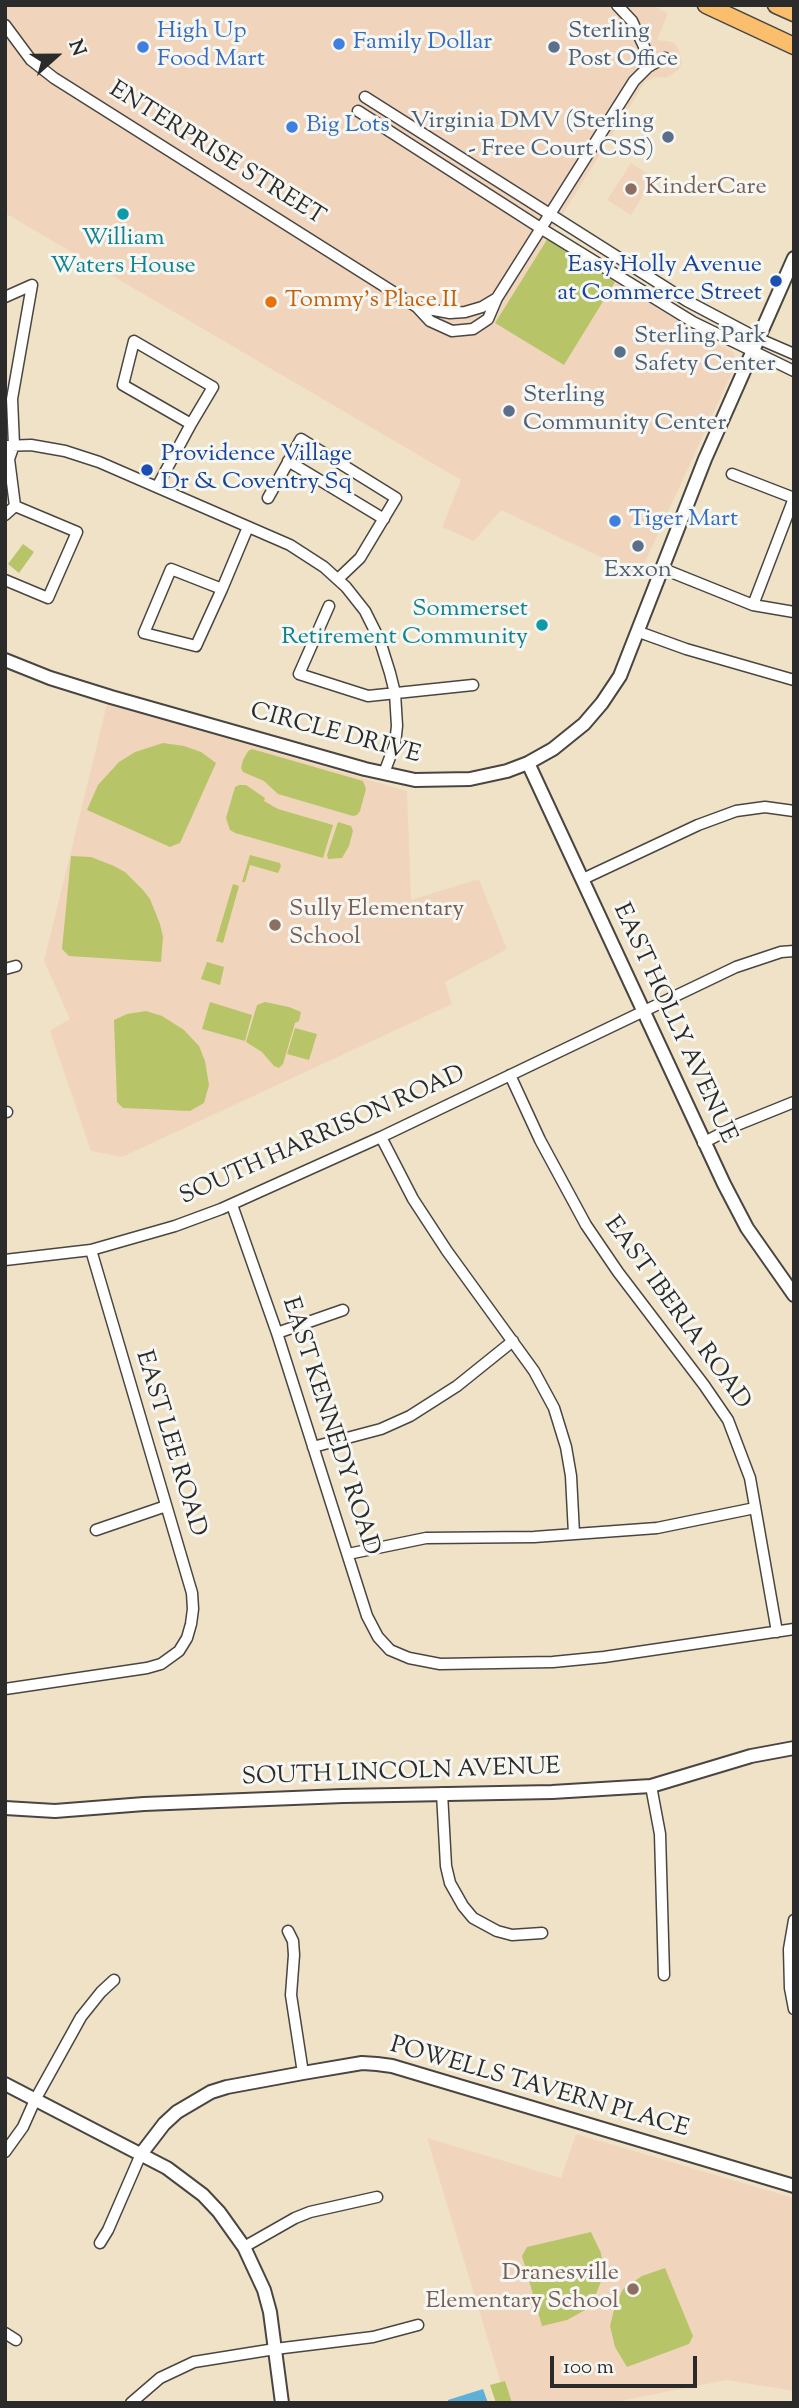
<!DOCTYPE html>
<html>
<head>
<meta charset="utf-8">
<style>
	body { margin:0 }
	#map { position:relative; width:799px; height:2408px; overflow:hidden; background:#f0e2c6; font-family:"Sorts Mill Goudy",serif }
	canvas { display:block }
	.frame { position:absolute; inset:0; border:7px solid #2b2b2b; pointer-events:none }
	.north { position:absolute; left:21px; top:21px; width:70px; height:70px; -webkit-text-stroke:5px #f6f6f2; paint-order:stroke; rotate:69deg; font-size:19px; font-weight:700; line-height:28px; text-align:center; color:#2b2b2b }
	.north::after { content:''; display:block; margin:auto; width:24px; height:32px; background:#2b2b2b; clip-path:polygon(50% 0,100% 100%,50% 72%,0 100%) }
	.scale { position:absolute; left:550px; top:2356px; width:147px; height:32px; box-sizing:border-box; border:4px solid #2b2b2b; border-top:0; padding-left:9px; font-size:21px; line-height:24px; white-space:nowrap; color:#2b2b2b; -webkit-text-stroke:5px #f6f6f2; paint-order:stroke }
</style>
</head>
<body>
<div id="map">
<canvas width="799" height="2408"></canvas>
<div class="frame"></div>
<div class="north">N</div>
<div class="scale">100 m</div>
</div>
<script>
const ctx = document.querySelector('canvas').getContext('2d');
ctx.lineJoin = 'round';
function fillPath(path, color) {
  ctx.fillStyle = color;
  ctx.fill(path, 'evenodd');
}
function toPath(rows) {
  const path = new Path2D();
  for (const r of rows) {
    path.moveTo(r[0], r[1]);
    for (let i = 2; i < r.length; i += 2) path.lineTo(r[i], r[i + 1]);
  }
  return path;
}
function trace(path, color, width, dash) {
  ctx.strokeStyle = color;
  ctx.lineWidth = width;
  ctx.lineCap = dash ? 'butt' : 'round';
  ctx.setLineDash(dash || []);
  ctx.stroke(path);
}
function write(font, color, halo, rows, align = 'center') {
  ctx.font = font + ' "Sorts Mill Goudy",serif';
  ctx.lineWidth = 6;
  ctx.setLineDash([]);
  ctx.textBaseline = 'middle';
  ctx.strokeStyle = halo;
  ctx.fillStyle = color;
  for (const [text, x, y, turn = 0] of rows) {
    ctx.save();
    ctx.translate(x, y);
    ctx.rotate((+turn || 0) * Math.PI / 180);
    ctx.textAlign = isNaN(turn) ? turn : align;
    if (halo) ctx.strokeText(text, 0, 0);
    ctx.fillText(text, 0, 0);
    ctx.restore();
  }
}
const built = toPath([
	[5,5,653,5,668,14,657,40,673,42,678,48,682,63,678,70,666,78,655,77,645,82,495,323,564,365,615,282,707,339,733,352,736,359,735,366,639,575,501,510,474,541,442,527,461,480,5,213],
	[631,163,654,178,631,215,607,200],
	[107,704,407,791,411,900,479,879,507,949,445,982,452,1004,122,1157,91,1151,50,1031,70,1019,44,961],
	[576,2134,794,2198,794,2391,726,2380,610,2403,507,2403,427,2138,561,2178]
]);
const green = toPath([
	[548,238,615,282,564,365,495,323],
	[23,544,34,552,19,573,8,564],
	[163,743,184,746,201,752,216,763,180,843,170,847,87,810,98,785,119,762,135,752],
	[252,749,363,781,366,789,360,811,357,815,353,816,278,794,264,781,243,772,241,768,243,760,248,751],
	[239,785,246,785,265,798,264,801,278,809,333,825,323,858,235,833,230,830,226,818,235,787],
	[338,822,351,826,353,831,349,846,342,858,328,859,327,855],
	[250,855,280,863,281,866,278,873,250,865,245,882,242,882],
	[71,856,91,857,114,866,125,872,143,890,150,899,160,924,163,937,161,962,69,956,62,949],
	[233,884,239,886,223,943,216,941],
	[207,962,224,967,220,985,201,979],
	[210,1002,252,1015,245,1041,202,1029],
	[265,1002,289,1007,301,1012,299,1021,295,1023,283,1064,279,1068,274,1066,262,1052,246,1042,257,1005],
	[146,1011,162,1016,184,1030,199,1046,205,1061,209,1085,204,1103,190,1111,123,1108,117,1102,114,1020,127,1014],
	[295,1028,317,1034,309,1060,287,1054],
	[591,2232,601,2253,604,2274,596,2294,587,2309,567,2320,542,2326,522,2256,527,2247],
	[665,2268,693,2336,689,2344,627,2367,615,2347,610,2326,615,2306,623,2289,642,2276],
	[505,2381,512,2403,496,2403,490,2385]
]);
const water = toPath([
	[483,2389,488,2403,448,2403,448,2400]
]);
const minor = toPath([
	[617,5,632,21,647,53,650,66],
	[5,25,31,60,54,78,417,307,430,321,452,331,473,329,488,319,497,298,634,81,649,66,665,58],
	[365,97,687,301,757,338,794,354],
	[358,111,542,229,693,322,794,371],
	[5,297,32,285,12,399,14,445,9,459,15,506],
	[418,307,450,313,465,312,482,307,497,298],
	[5,446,31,445,65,451,99,462,290,545,324,567,346,587,365,611,380,641,390,673,395,693,397,726,395,744,384,773],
	[288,461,384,519],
	[732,474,794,498],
	[157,487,191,424,213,387,134,341,123,385,191,424],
	[268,498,301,439,396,498,360,558,338,579],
	[5,515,15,506],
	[661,568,753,605,794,612],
	[5,580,48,598,77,532,15,506],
	[222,589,171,569,144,633,196,646,222,589,248,527],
	[753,605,794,498],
	[329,606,299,674,368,696,473,685],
	[639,632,686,649,794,680],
	[583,879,698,825,736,811,765,807,794,811],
	[5,969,16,966],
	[510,1075,540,1140,586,1225,618,1272,704,1385,728,1420,750,1478,777,1632],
	[5,1112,7,1112],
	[381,1137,413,1199,447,1251,534,1371,554,1408,566,1447,571,1476,574,1534],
	[703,1143,737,1125,794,1102],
	[232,1205,277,1333,367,1616,378,1637,390,1650,409,1658,440,1664,553,1662,604,1657,794,1629],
	[5,1260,91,1250,175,1226,221,1209,381,1137,736,967,781,952,794,951],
	[277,1333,343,1310],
	[313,1447,381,1429,410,1416,457,1386,513,1341],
	[96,1530,166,1506],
	[348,1554,426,1538,534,1537,657,1528,755,1508],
	[5,1689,147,1668,161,1664,179,1651,187,1638,191,1624,193,1609,192,1593,91,1250],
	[651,1786,660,1834,664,1975],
	[442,1793,446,1866,450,1883,463,1906,473,1918,497,1931,512,1935,542,1933],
	[794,1920,789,1949,790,1988,794,2009],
	[288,1931,293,1941,294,1955,291,1995,303,2073],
	[5,2152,23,2127,35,2100,81,2017,101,1992,114,1980],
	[100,2243,108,2230,141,2154],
	[244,2247,295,2218,310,2212,377,2197],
	[5,2333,16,2340],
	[131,2403,160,2378,194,2362,275,2349,373,2337,418,2325]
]);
const tertiary = toPath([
	[5,660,50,678,111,697,365,769,415,780,470,779,507,771,528,763,553,749,584,724,602,703,620,676,705,459,794,258],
	[528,763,724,1184,747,1228,794,1295],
	[5,1808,55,1811,144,1804,343,1796,552,1792,651,1786,751,1756,794,1748],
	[5,2084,167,2168,203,2195,219,2212,244,2247,264,2290,270,2312,282,2403],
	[141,2154,164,2124,177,2112,211,2092,227,2087,303,2073,362,2063,377,2064,392,2066,794,2186]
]);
const primary = toPath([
	[706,5,794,46],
	[776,5,794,13]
]);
const markers = [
	[339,44,7,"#3f7fe0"],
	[143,47,7,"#3f7fe0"],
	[554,47,7,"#5c6f8a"],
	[292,127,7,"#3f7fe0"],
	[668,137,7,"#5c6f8a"],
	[631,189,7,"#8d6e63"],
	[123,214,7,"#0f9aa8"],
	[776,281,7,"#1a4fb4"],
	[271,302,7,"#e8710a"],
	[620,352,7,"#5c6f8a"],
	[509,411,7,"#5c6f8a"],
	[147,470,7,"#1a4fb4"],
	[615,521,7,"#3f7fe0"],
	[638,546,7,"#5c6f8a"],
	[542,625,7,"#0f9aa8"],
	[275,925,7,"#8d6e63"],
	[633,2289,7,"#8d6e63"]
];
const shopNames = [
	["High Up",157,33],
	["Food Mart",157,61],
	["Family Dollar",353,44],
	["Big Lots",306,127],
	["Tiger Mart",629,521]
];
const serviceNames = [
	["Sterling",568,33],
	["Post Office",568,61],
	["Virginia DMV (Sterling",654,123,"right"],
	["- Free Court CSS)",654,151,"right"],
	["Sterling Park",634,338],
	["Safety Center",634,366],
	["Sterling",523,397],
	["Community Center",523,425],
	["Exxon",638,572,"center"]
];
const streetNames = [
	["ENTERPRISE STREET",216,155,32],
	["CIRCLE DRIVE",335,735,15],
	["EAST HOLLY AVENUE",673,1024,65],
	["SOUTH HARRISON ROAD",323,1137,-24],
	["EAST IBERIA ROAD",676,1314,54],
	["EAST KENNEDY ROAD",329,1427,72],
	["EAST LEE ROAD",169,1444,73],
	["SOUTH LINCOLN AVENUE",401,1774,-2],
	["POWELLS TAVERN PLACE",539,2089,16]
];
const educationNames = [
	["KinderCare",645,189],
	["Sully Elementary",289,911],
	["School",289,939],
	["Dranesville",619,2275,"right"],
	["Elementary School",619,2303,"right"]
];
const cultureNames = [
	["William",123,240],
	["Waters House",123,268],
	["Sommerset",528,611,"right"],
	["Retirement Community",528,639,"right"]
];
const transitNames = [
	["Easy Holly Avenue",762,267],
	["at Commerce Street",762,295],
	["Providence Village",161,456,"left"],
	["Dr & Coventry Sq",161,484,"left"]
];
const foodNames = [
	["Tommy's Place II",285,302]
];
fillPath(built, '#f0d5bc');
fillPath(green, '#b7c568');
fillPath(water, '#5db1d9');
trace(minor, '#494642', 13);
trace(tertiary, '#494642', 16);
trace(primary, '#494642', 19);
trace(minor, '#fff', 10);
trace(tertiary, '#fff', 12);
trace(primary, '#fabe6d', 16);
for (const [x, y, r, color] of markers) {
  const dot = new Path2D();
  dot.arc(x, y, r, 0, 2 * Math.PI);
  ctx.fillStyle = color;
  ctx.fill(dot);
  trace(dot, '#f6f6f2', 2.5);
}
write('24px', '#366cbe', '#f6f6f2', shopNames, 'left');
write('24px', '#4e5e75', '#f6f6f2', serviceNames, 'left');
write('24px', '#2b2b2b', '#f6f6f2', streetNames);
write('24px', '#785e54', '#f6f6f2', educationNames, 'left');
write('24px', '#0d838f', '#f6f6f2', cultureNames);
write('24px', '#164399', '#f6f6f2', transitNames, 'right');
write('24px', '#c56008', '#f6f6f2', foodNames, 'left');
</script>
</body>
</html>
